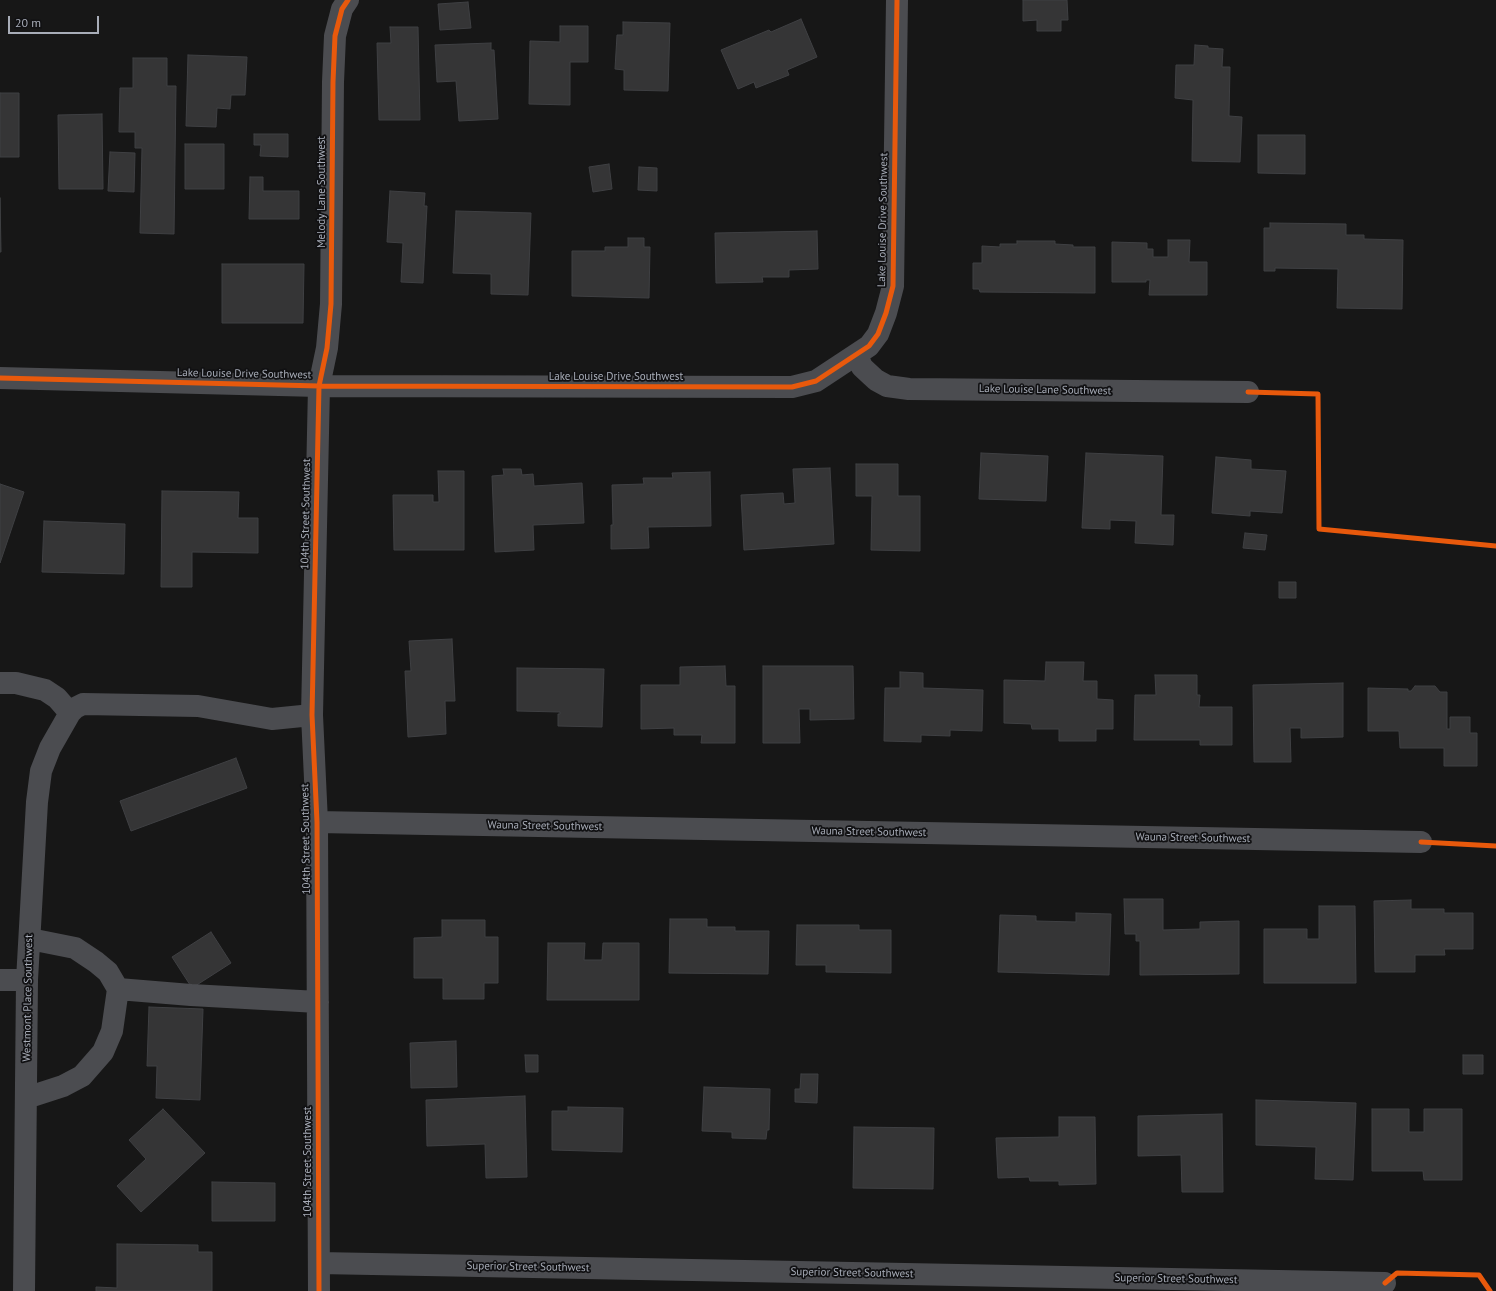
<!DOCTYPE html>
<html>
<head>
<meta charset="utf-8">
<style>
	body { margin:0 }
	#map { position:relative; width:1496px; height:1291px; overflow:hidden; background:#171717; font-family:"PT Sans",sans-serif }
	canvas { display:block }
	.scale { position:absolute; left:8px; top:16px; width:91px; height:18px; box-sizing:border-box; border:2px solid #a8adb8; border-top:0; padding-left:5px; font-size:12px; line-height:14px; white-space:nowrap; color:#a8adb8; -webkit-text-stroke:3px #111113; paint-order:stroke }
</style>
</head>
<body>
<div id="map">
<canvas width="1496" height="1291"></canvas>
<div class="scale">20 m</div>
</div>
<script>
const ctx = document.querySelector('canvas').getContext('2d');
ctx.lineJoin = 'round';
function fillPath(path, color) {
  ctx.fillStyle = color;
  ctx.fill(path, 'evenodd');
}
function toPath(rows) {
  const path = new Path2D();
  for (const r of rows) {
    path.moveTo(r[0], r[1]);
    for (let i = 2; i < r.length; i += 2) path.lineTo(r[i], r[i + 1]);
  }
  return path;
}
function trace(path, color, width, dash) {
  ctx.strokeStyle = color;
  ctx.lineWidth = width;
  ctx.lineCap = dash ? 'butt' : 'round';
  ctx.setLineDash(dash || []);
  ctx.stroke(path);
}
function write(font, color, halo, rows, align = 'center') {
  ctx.font = font + ' "PT Sans",sans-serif';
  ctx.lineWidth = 3.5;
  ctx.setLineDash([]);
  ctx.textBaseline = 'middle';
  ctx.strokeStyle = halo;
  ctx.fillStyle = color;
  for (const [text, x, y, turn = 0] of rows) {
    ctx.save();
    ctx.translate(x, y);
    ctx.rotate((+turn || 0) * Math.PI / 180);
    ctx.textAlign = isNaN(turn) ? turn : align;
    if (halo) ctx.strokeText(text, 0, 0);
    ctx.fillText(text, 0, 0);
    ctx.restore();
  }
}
const building = toPath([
	[1023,0,1067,0,1068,20,1061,20,1061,31,1037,31,1037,20,1023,21,1023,0],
	[468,2,471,28,440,30,438,4,468,2],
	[801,19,817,57,787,70,789,75,756,88,754,82,738,89,721,50,769,30,771,32,801,19],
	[623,22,670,23,668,91,624,90,624,70,615,69,617,35,623,35,623,22],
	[560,26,588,26,588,62,570,62,570,105,529,104,530,41,560,42,560,26],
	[390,27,418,27,420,120,379,120,377,43,391,43,390,27],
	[491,43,491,50,494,50,498,119,459,121,456,81,437,82,435,45,491,43],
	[1195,45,1208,46,1208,48,1223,49,1222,67,1230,67,1229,116,1242,117,1240,162,1192,161,1193,100,1175,98,1176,65,1194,65,1195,45],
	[188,55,247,57,245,95,231,95,230,109,217,108,216,127,186,126,188,55],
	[133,58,167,58,167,86,176,86,174,234,140,233,142,148,135,148,135,132,119,132,120,88,133,88,133,58],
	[0,93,19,93,19,157,0,157,0,93],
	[102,114,103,189,59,189,58,115,102,114],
	[254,134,288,134,288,157,260,156,261,145,254,145,254,134],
	[1258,135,1305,135,1305,174,1258,173,1258,135],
	[185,144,224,144,224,189,185,189,185,144],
	[110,152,135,153,134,192,108,191,110,152],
	[609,164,612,189,593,192,589,167,609,164],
	[639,167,657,168,657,191,638,190,639,167],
	[250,177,263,177,263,191,299,191,299,219,249,219,250,177],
	[390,191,425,193,424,206,427,206,423,283,401,282,403,243,387,242,390,191],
	[0,198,1,252,0,252,0,198],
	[456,211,531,213,528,295,491,294,491,274,453,273,456,211],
	[1270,223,1346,224,1346,235,1364,235,1364,239,1403,240,1402,309,1337,308,1338,269,1275,268,1275,271,1264,271,1264,228,1270,228,1270,223],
	[817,231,818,269,789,270,789,277,762,277,763,282,716,283,715,233,817,231],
	[628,238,644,238,644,247,650,247,649,298,572,296,572,251,605,251,605,247,628,247,628,238],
	[1168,240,1190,240,1189,262,1207,262,1207,295,1149,295,1150,280,1146,280,1146,282,1112,282,1112,242,1147,243,1147,249,1153,249,1153,257,1168,257,1168,240],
	[1017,241,1055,241,1055,244,1073,245,1073,247,1095,247,1095,293,980,292,979,289,973,289,973,263,982,263,982,246,1000,247,1000,244,1017,244,1017,241],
	[222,264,304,264,303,323,222,323,222,264],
	[981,453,1048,456,1046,501,979,499,981,453],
	[1086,453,1163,456,1161,515,1174,515,1173,545,1135,543,1136,521,1110,520,1110,529,1082,528,1086,453],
	[1216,457,1251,460,1251,469,1286,471,1282,513,1250,511,1250,516,1212,513,1216,457],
	[856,464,898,464,898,496,920,496,920,551,871,550,872,496,856,496,856,464],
	[830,468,834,544,744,550,741,495,783,493,784,504,795,503,793,469,830,468],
	[503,469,521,469,522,475,533,474,534,486,582,483,584,523,533,525,534,550,495,552,492,476,504,475,503,469],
	[438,471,464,471,464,550,394,550,393,495,433,495,433,502,439,502,438,471],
	[710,472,711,526,648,527,649,548,611,549,611,525,613,525,612,485,644,484,643,478,673,478,672,473,710,472],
	[0,484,24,492,0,563,0,484],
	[162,491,239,492,238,518,258,518,258,553,192,552,192,587,161,587,162,491],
	[44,521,125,524,124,574,42,572,44,521],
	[1245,533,1267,535,1265,550,1243,548,1245,533],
	[1279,582,1296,582,1296,598,1279,598,1279,582],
	[452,639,455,701,445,701,446,734,408,737,405,671,411,671,409,641,452,639],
	[1046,662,1084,662,1083,681,1097,681,1097,699,1113,700,1113,729,1096,729,1096,741,1059,741,1059,729,1032,729,1031,724,1004,723,1004,680,1045,681,1046,662],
	[725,666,726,686,735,686,735,743,701,743,702,735,674,735,674,728,641,729,641,685,680,685,680,667,725,666],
	[763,666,853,666,854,719,810,720,810,709,799,709,800,743,763,743,763,666],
	[517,668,604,669,602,727,558,726,558,714,560,714,560,712,517,711,517,668],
	[900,672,923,673,923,688,983,690,982,731,950,730,950,736,921,735,921,742,884,741,885,688,900,688,900,672],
	[1155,675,1197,675,1197,695,1200,695,1199,707,1232,707,1232,745,1200,745,1200,740,1134,740,1135,695,1156,695,1155,675],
	[1343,683,1343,737,1301,738,1301,728,1290,728,1291,762,1254,762,1253,685,1343,683],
	[1415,686,1435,686,1440,692,1447,692,1447,729,1450,729,1450,717,1470,717,1470,733,1477,733,1477,766,1444,766,1444,748,1400,748,1399,731,1368,731,1368,688,1408,689,1408,691,1411,691,1415,686],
	[236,758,247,788,131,831,120,801,236,758],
	[1124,899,1163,899,1163,930,1200,929,1200,922,1239,921,1239,974,1140,975,1140,941,1136,941,1136,934,1125,934,1124,899],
	[1411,900,1411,909,1444,909,1444,913,1473,913,1473,949,1444,949,1445,955,1415,955,1415,972,1375,972,1374,901,1411,900],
	[1319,906,1355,906,1356,983,1264,983,1264,929,1307,929,1307,939,1319,939,1319,906],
	[1076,913,1111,914,1109,975,998,972,1000,915,1036,916,1036,921,1076,922,1076,913],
	[670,919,707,919,707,927,735,927,735,931,769,931,768,974,669,973,670,919],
	[442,920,485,920,485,937,498,937,498,983,484,983,484,999,443,999,443,978,414,978,414,938,442,937,442,920],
	[797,925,859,925,859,930,891,930,891,973,826,972,826,965,796,965,797,925],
	[211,932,231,963,192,988,172,957,211,932],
	[548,943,585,943,584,960,602,960,603,943,639,943,639,1000,547,1000,548,943],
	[149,1007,203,1009,200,1100,156,1098,157,1066,147,1066,149,1007],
	[456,1041,457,1087,411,1088,410,1043,456,1041],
	[525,1055,538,1055,538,1072,526,1072,525,1055],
	[1463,1055,1483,1055,1483,1074,1463,1074,1463,1055],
	[801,1074,818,1074,817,1103,795,1102,795,1089,800,1089,801,1074],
	[704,1087,770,1089,769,1130,767,1130,766,1139,732,1138,732,1132,702,1131,704,1087],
	[525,1096,527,1177,486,1178,485,1144,427,1146,426,1100,525,1096],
	[1256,1100,1356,1103,1353,1180,1315,1179,1316,1147,1256,1145,1256,1100],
	[568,1107,623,1108,622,1152,552,1150,552,1111,568,1111,568,1107],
	[163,1109,205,1153,141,1212,117,1186,146,1159,129,1140,163,1109],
	[1372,1109,1409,1109,1409,1132,1424,1132,1424,1109,1462,1109,1462,1180,1424,1180,1423,1171,1372,1171,1372,1109],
	[1222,1114,1223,1192,1182,1192,1181,1155,1138,1156,1138,1116,1222,1114],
	[1059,1117,1095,1117,1096,1184,1059,1185,1059,1181,1030,1181,1029,1177,998,1178,996,1138,1059,1137,1059,1117],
	[854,1127,934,1128,933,1189,853,1188,854,1127],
	[212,1182,275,1183,275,1221,212,1221,212,1182],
	[117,1244,198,1245,198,1252,212,1252,212,1291,96,1291,96,1287,117,1288,117,1244]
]);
const minor = toPath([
	[857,355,862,367,876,380,887,386,909,389,1248,392],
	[0,378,319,386,792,387,816,381,869,346,878,334,886,313,893,286,897,0],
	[0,683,16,683,45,690,57,698,70,713],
	[317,822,1421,842],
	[30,939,75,948,96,962,108,972,118,989,191,995,318,1002],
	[0,980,27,980],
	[26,1098,63,1086,82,1076,103,1052,112,1031,118,989],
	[319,1263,1385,1283],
	[24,1291,27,980,37,802,41,771,50,748,70,713,75,708,83,704,198,706,272,719,312,715],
	[319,1291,317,822,312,715,319,386,327,348,331,304,333,82,335,36,342,9,348,0]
]);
const cycleway = toPath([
	[0,378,319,386,792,387,816,381,869,346,878,334,886,313,893,286,897,0],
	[1248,392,1318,394,1319,529,1496,546],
	[1421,842,1496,846],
	[1385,1283,1397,1273,1479,1275,1490,1291],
	[319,1291,317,822,312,715,319,386,327,348,331,304,333,82,335,36,342,9,348,0]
]);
const streetNames = [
	["Melody Lane Southwest",322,192,-90],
	["Lake Louise Drive Southwest",883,220,-89],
	["Lake Louise Drive Southwest",244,374,1],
	["Lake Louise Drive Southwest",616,377],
	["Lake Louise Lane Southwest",1045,390,1],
	["104th Street Southwest",306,514,-89],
	["Wauna Street Southwest",545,826,1],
	["Wauna Street Southwest",869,832,1],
	["Wauna Street Southwest",1193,838,1],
	["104th Street Southwest",306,839,-91],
	["Westmont Place Southwest",28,998,-89],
	["104th Street Southwest",308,1162,-90],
	["Superior Street Southwest",528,1267,1],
	["Superior Street Southwest",852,1273,1],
	["Superior Street Southwest",1176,1279,1]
];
fillPath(building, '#353536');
trace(building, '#3f4043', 1);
trace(minor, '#4b4c50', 22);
trace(cycleway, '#e8590c', 5);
write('11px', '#a8adb8', '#111113', streetNames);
</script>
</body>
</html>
